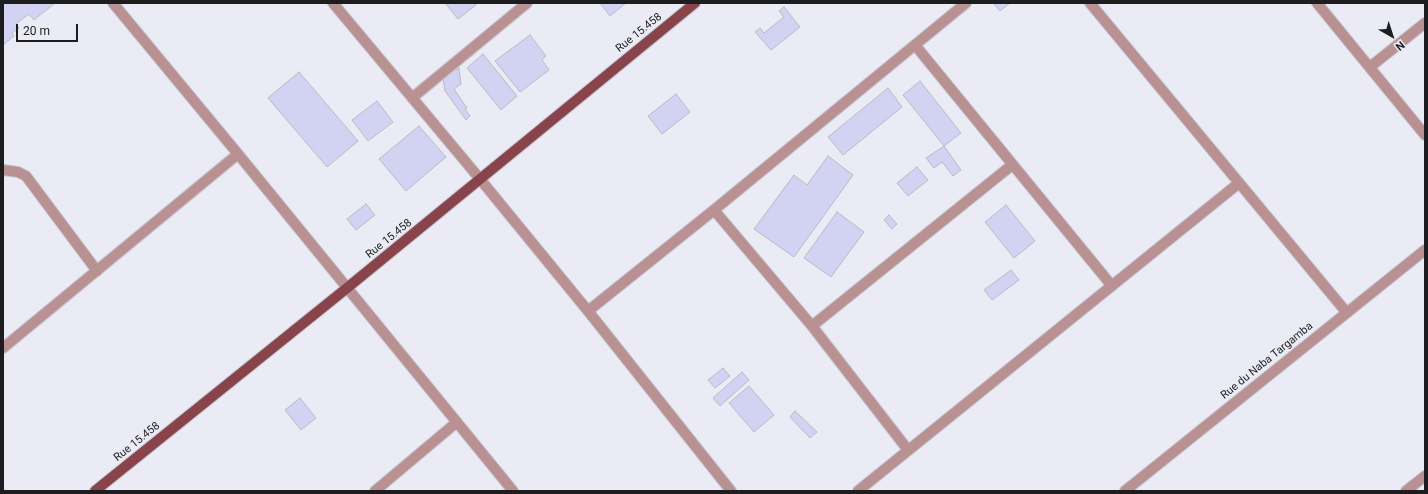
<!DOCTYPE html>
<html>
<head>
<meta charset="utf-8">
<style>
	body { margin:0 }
	#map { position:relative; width:1428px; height:494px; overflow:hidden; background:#eaebf5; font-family:Roboto,sans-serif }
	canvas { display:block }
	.frame { position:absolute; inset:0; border:4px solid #1d1d20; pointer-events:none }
	.north { position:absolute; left:1372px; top:16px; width:40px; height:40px; -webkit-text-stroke:3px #eaebf5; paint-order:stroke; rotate:141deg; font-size:11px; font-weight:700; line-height:16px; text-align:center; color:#1d1d20 }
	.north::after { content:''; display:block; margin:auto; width:14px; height:18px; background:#1d1d20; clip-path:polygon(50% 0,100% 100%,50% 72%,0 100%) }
	.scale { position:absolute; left:16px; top:24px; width:62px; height:18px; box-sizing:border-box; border:2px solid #1d1d20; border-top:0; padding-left:5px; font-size:12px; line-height:14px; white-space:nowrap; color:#1d1d20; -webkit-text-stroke:3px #eaebf5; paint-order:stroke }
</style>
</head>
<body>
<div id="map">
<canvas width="1428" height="494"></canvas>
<div class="frame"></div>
<div class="north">N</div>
<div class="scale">20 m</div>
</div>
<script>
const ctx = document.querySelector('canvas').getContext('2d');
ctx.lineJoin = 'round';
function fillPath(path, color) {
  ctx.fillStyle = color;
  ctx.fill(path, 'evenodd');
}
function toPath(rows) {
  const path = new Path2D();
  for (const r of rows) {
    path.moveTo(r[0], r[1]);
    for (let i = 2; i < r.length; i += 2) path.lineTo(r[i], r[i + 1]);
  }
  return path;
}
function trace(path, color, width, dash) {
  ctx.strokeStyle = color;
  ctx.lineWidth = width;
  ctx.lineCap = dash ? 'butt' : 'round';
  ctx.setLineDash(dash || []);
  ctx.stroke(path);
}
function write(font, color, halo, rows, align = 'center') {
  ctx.font = font + ' Roboto,sans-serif';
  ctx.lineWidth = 3;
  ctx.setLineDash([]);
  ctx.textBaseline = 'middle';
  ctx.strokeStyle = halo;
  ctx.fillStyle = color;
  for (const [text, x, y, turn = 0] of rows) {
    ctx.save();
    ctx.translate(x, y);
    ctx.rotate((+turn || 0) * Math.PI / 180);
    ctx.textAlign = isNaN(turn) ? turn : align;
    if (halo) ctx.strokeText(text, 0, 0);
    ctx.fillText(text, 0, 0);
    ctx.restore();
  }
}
const building = toPath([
	[3,3,55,3,34,20,29,14,16,24,19,28,12,33,14,36,3,45,3,3],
	[445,3,474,3,476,5,458,19,445,3],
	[600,3,626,3,610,16,600,3],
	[995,3,1010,3,1000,11,994,4,995,3],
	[784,7,800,27,771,50,755,32,760,28,764,33,784,17,779,11,784,7],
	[530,35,546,56,542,60,549,70,520,92,495,61,530,35],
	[483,54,517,96,501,110,467,68,483,54],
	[459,68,461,84,454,89,467,108,465,109,470,116,466,120,445,91,443,78,459,68],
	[299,72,358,141,327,167,268,98,299,72],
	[920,81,961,133,944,146,903,95,920,81],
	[888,88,902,107,843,155,828,137,888,88],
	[676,94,690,112,662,134,648,116,676,94],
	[377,101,393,122,368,141,352,120,377,101],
	[419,126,446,157,406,191,379,159,419,126],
	[944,146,961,170,953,176,942,162,934,168,926,158,944,146],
	[828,156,853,175,794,257,754,229,794,175,807,185,828,156],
	[917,167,928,180,908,196,897,183,917,167],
	[366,204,375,215,356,230,347,219,366,204],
	[1006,205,1035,241,1014,258,985,222,1006,205],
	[837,212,864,232,831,277,804,258,837,212],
	[889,215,897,224,892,229,884,220,889,215],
	[1011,270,1019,280,992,300,984,290,1011,270],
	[723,368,730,376,715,388,708,380,723,368],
	[742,372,749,380,720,406,713,398,742,372],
	[749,386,774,415,754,432,729,403,749,386],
	[300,398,316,418,301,430,285,410,300,398],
	[795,411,817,432,810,438,790,417,795,411]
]);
const minor = toPath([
	[113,3,238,154,513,491],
	[333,3,480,179,588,311,731,491],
	[1090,3,1347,313],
	[1317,3,1425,135],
	[915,45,1112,286],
	[1370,67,1425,23],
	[412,98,527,3],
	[3,170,18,172,26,176,97,271],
	[714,210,812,326,908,450],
	[588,311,714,210,966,3],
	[812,326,1012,165],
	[3,348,238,154],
	[375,491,457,422],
	[858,491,1239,183],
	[1125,491,1425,250],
	[1406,491,1425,476]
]);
const major = toPath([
	[95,491,347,288,695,3]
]);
const streetNames = [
	["Rue 15.458",639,33,-39],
	["Rue 15.458",389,239,-39],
	["Rue du Naba Targamba",1267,361,-39],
	["Rue 15.458",137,442,-39]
];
fillPath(building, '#d2d2f2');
trace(building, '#babac4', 1);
trace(minor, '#c5c6cf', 12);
trace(major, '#c5c6cf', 12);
trace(minor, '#b99192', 10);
trace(major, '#88444a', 10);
write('11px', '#1d1d20', '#eaebf5', streetNames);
</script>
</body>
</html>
